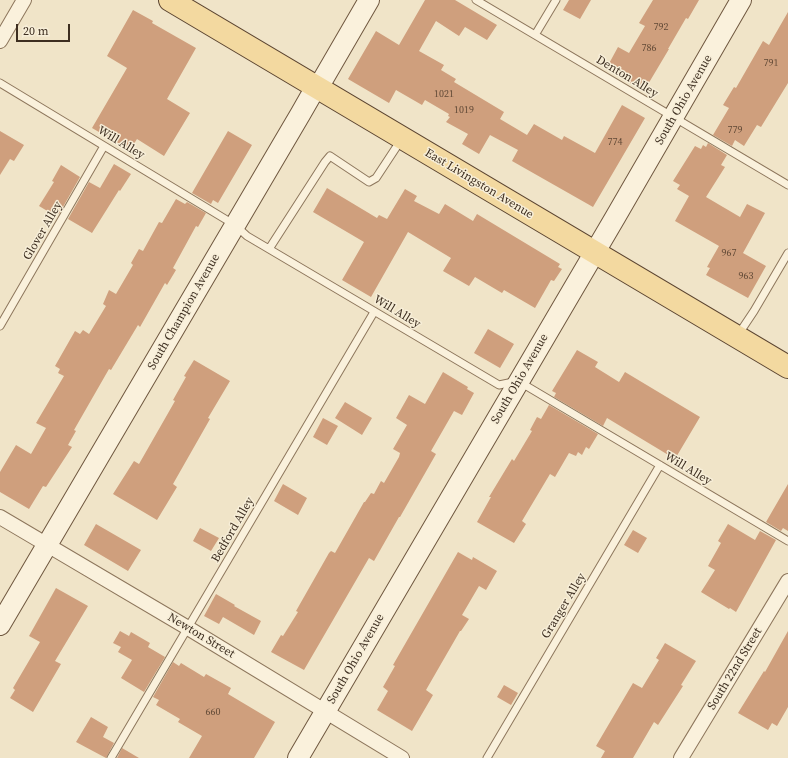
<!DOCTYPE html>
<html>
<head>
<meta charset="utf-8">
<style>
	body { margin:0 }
	#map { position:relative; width:788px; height:758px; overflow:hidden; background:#f0e4c8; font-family:"Source Serif 4",serif }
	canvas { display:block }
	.scale { position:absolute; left:16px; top:24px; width:54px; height:18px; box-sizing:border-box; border:2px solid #3d2e20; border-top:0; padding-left:5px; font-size:12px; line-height:14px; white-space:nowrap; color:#3d2e20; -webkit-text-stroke:3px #f7eed8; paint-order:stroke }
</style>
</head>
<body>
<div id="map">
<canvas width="788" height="758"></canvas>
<div class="scale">20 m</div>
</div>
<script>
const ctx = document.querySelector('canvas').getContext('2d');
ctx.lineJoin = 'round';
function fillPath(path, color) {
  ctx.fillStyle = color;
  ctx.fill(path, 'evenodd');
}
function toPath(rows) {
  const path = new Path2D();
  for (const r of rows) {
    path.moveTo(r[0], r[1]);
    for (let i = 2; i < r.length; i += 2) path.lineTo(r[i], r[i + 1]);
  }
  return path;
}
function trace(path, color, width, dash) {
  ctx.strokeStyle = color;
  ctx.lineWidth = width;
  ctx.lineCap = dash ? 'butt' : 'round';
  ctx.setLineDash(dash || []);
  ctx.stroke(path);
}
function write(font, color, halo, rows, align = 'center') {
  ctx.font = font + ' "Source Serif 4",serif';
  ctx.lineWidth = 3;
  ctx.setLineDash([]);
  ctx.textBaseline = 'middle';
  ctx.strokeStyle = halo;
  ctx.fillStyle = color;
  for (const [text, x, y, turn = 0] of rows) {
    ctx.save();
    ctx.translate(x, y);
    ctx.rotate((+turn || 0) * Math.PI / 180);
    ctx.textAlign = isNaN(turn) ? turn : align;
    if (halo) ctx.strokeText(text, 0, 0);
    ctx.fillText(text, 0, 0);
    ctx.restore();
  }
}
const building = toPath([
	[425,0,455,0,497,25,487,40,465,27,459,36,436,21,419,51,444,65,441,70,456,79,454,82,504,112,500,119,527,135,534,124,562,140,564,136,595,153,622,105,645,118,593,207,512,161,518,150,490,135,479,154,462,144,468,134,446,122,450,117,448,116,449,114,425,100,422,105,396,90,389,103,348,79,376,31,399,45],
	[569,0,591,0,580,19,563,10],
	[653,0,699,0,688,19,686,18,668,49,669,49,644,91,606,69,618,47,629,53,645,26,639,23],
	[133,10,153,21,152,23,196,48,167,99,190,113,164,156,137,139,130,150,92,128,127,68,107,56],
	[788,12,788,83,761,127,757,125,744,146,735,140,732,146,713,135,729,108,723,105,734,87,736,88,763,41,769,45],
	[0,131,24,145,14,161,10,159,0,175],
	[228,131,252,145,218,203,213,200,211,204,192,193],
	[708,143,727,155,721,165,725,167,706,197,740,217,747,204,765,213,743,253,766,266,748,298,706,275,710,268,707,267,719,246,675,221,689,196,677,189,680,185,673,181,695,146,701,149,703,145,706,147],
	[114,164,131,174,120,191,119,190,92,233,68,219,89,182,100,188],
	[61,165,80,177,59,214,56,212,54,215,39,206,54,182,52,181],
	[327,188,377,218,379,215,387,219,405,189,417,196,414,201,439,214,445,204,473,221,477,214,560,264,558,267,562,269,554,281,551,280,535,308,504,290,502,293,475,277,469,286,443,271,451,258,408,232,371,297,342,280,364,242,313,212],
	[176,199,185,204,187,202,206,213,198,227,196,226,173,268,176,270,167,285,165,283,140,327,138,325,111,370,109,369,74,430,76,431,68,445,72,447,46,487,43,486,29,509,0,492,0,472,16,445,31,454,46,428,36,423,64,376,58,373,60,369,55,366,75,331,80,334,83,330,89,334,106,306,103,304,109,290,116,294,133,265,131,263,139,249,143,251,159,222,162,223],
	[488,329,514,344,500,368,474,353],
	[577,350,598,362,595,367,619,382,625,372,700,417,675,459,607,418,603,426,554,397,556,393,552,391],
	[194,360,230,381,208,418,210,419,173,484,177,487,157,520,113,494,134,461,139,464,175,401,173,400,186,377,184,376],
	[443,372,468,387,467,389,474,393,462,415,454,411,431,451,436,454,400,517,399,517,374,561,369,558,304,670,271,652,281,635,283,636,298,612,296,611,329,553,331,551,335,553,364,502,365,502,371,493,374,494,381,481,384,483,399,457,400,453,393,449,407,425,396,418,409,395,425,404],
	[345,402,372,418,362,435,335,418],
	[549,405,598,434,589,449,586,447,582,455,578,452,576,456,569,453,555,477,550,474,522,521,526,524,514,543,477,522,491,497,489,497,512,459,514,461,532,431,530,430,537,417,541,419],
	[323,418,338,426,327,445,313,437],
	[283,484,307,498,298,515,274,501],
	[788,484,788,531,783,528,781,531,766,522],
	[96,524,141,550,128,571,84,545],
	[728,524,755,540,760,531,776,540,736,612,730,608,729,609,701,592,715,570,708,566,721,543,718,541],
	[200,528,219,538,211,551,193,541],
	[633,530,647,538,638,553,624,545],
	[458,552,472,560,473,557,497,571,486,590,479,586,462,615,469,619,461,631,460,631,426,690,433,695,412,731,377,710,388,691,383,687,395,666,393,665],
	[56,588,88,606,55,661,61,664,33,712,10,698,15,690,13,688,40,642,29,636],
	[216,594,235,605,234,606,261,621,254,635,223,617,219,624,204,616],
	[120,631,129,636,131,632,150,643,148,647,165,657,144,692,121,678,132,660,118,652,121,647,113,643],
	[788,631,788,707,777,726,772,723,768,730,738,713,764,671,765,672],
	[665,643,696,661,681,685,683,686,658,725,654,722,633,758,601,758,605,751,596,746,633,683,642,688,659,660,656,658],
	[173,662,179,666,181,663,204,677,206,674,231,688,228,694,275,722,254,758,189,758,202,736,178,722,180,719,156,705,159,700,153,697],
	[504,685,518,693,511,705,497,697],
	[91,717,108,727,103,737,114,743,106,758,76,742],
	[122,748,139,758,117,758]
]);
const lane = toPath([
	[476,0,788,185],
	[535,35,556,0],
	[0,83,235,225,247,236,499,385,518,381,788,541],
	[269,249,325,162,330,156,369,182,376,178,401,140],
	[0,326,104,146],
	[738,335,754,311,788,253],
	[111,758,374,312],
	[487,758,660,465]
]);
const street = toPath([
	[0,41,24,0],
	[0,517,188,628,402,758],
	[681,758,788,581]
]);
const secondary = toPath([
	[0,625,301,113,313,92,322,81,369,0],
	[298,758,616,216,741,0]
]);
const primary = toPath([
	[170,0,788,367]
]);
const numberNames = [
	["792",661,27],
	["786",649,48],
	["791",771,63],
	["1021",444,94],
	["1019",464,110],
	["779",735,130],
	["774",615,142],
	["967",729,253],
	["963",746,276],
	["660",213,712]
];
const streetNames = [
	["Denton Alley",627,77,31],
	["South Ohio Avenue",684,100,-60],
	["Will Alley",121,143,31],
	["East Livingston Avenue",479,184,31],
	["Glover Alley",43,231,-60],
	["South Champion Avenue",184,312,-60],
	["Will Alley",397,312,31],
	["South Ohio Avenue",520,379,-60],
	["Will Alley",688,469,31],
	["Bedford Alley",233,530,-60],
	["Granger Alley",564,606,-59],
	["Newton Street",201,636,31],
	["South Ohio Avenue",356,659,-60],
	["South 22nd Street",735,669,-59]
];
fillPath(building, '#cf9f7d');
trace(lane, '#8d765c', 9);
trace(street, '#8d765c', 16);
trace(secondary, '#6f573f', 22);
trace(primary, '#5b4430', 24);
trace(lane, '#faf1dc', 7);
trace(street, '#faf1dc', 14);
trace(secondary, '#faf1dc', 20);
trace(primary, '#f3d9a0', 22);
write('10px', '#624a37', null, numberNames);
write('12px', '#3d2e20', '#f7eed8', streetNames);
</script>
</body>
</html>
